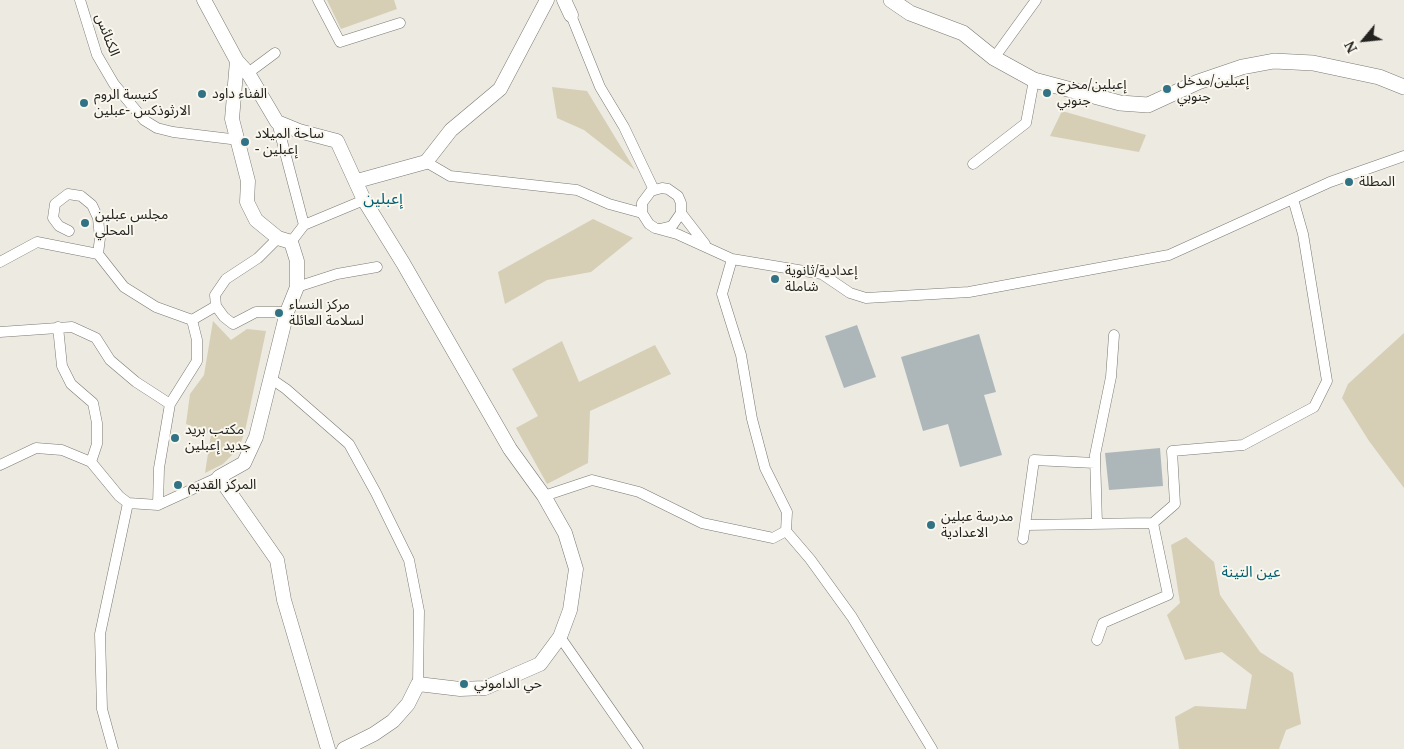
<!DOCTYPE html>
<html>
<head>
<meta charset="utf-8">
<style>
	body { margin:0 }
	#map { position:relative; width:1404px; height:749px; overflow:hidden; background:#eceae1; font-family:"Noto Serif",serif }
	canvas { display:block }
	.north { position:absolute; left:1339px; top:15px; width:50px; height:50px; -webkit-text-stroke:4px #f9f7ee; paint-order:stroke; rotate:242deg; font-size:14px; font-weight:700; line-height:20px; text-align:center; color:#242320 }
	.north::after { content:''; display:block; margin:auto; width:18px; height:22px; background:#242320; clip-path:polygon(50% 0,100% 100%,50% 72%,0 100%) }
</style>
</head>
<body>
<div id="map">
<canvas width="1404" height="749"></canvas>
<div class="north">N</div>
</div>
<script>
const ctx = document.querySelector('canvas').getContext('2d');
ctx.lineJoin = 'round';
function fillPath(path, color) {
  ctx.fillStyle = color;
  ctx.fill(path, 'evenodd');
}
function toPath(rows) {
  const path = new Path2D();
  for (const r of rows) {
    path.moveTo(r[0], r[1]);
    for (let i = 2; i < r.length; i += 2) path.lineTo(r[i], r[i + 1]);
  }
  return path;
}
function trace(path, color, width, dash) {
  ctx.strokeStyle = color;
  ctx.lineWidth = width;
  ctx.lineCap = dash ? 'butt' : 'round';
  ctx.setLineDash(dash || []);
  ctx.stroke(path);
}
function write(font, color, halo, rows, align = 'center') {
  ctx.font = font + ' "Noto Serif","Noto Sans Arabic",serif';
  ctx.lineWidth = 4;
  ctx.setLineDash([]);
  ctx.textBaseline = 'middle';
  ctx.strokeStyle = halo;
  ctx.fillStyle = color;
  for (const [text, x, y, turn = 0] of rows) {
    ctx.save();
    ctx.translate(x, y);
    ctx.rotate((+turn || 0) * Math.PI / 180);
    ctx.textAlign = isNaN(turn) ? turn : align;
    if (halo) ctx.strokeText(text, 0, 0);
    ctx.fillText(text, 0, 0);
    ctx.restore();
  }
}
const green = toPath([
	[327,0,394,0,397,9,341,29],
	[552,87,587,91,635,170,584,130,557,118],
	[1062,111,1146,135,1139,152,1050,136],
	[593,219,633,238,591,272,547,280,505,304,498,272],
	[213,321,231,340,247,329,266,331,245,431,239,448,223,464,205,473,211,434,186,424,190,394,204,375],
	[1404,333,1404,488,1369,441,1342,398,1348,384],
	[562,341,579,382,655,345,671,374,590,411,588,463,547,484,516,428,538,416,512,369],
	[1186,537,1214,562,1220,595,1260,652,1293,673,1301,724,1286,730,1279,749,1179,749,1175,717,1195,706,1246,709,1252,675,1222,652,1185,660,1167,615,1180,603,1171,545]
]);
const building = toPath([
	[857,325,876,377,844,388,825,336],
	[979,334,996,392,984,395,1002,455,960,467,948,424,923,431,901,357],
	[1160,448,1163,486,1109,490,1105,453]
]);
const minor = toPath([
	[80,0,97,55,114,84,144,120,157,128,173,132,239,140],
	[318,0,340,42,400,23],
	[571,15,600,87,624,127,654,190],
	[994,58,1036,0],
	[248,73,275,53],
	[277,122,304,225],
	[426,162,450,176,577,190,609,204,642,213],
	[973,164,1026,123,1034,80],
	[681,213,705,244],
	[660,229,672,226,681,213,681,203,678,196,668,189,662,188,651,191,642,203,642,213,649,224,655,228,677,234,732,259,822,274,850,293,866,298,969,292,1169,255,1330,182,1404,156],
	[69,231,59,226,53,218,55,204,68,194,81,196,92,205,98,218,100,238,98,254],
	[291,242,304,225,364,200],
	[0,262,37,242,98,254,124,287,156,307,192,320,216,306,215,295,226,279,258,258,278,238],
	[297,287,337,274,377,267],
	[216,306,224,317,233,324,256,312,287,312],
	[58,327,62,366,71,384,93,403,97,423,97,444,91,462],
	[0,332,72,327,96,338,110,360,136,382,170,404],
	[270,378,286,389,349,444,376,493,409,560,419,611,418,684],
	[0,465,36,448,62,450,91,462,119,496,128,503,158,505,219,477],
	[544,496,592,480,639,492,702,523,773,538,786,531,787,512,765,468,752,419,741,355,722,294,732,259],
	[158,505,159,468,170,404,197,361,197,340,192,320],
	[1097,524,1095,455,1111,377,1114,335],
	[1026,525,1153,523],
	[786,531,810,559,852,617,932,749],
	[1023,539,1034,460,1095,463],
	[560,637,638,749],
	[1097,640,1103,623,1168,595,1153,523,1175,504,1172,451,1243,445,1314,407,1327,381,1303,234,1293,199],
	[113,749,102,709,100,634,128,503]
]);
const tertiary = toPath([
	[204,0,237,61,232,119,248,181,247,202,256,220,278,238,291,242,297,261,297,287,287,312,256,437,244,463,219,477,277,560,284,600,328,749],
	[564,0,571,15],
	[237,61,248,73,277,122,299,131,337,141,364,200,403,263,510,449,544,496,565,533,576,569,570,610,560,637,540,664,485,688,460,689,418,684,408,704,393,721,374,734,344,749],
	[357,181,426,162,451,130,500,89,547,0]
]);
const secondary = toPath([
	[891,0,910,13,963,33,994,58,1034,80,1120,103,1148,105,1198,82,1242,67,1274,61,1313,63,1379,77,1404,87]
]);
const markers = [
	[1167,89,5,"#317385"],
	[1047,93,5,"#317385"],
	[202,94,5,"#317385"],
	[84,103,5,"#317385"],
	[245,142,5,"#317385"],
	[1349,182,5,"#317385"],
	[85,223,5,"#317385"],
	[775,279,5,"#317385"],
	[279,313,5,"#317385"],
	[175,438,5,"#317385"],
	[178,485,5,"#317385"],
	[931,525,5,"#317385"],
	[464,684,5,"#317385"]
];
const streetNames = [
	["الكنائس",107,35,69]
];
const poiNames = [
	["إعبلين/مدخل",1177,81],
	["جنوبي",1177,97],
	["إعبلين/مخرج",1057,85],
	["جنوبي",1057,101],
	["الفناء داود",212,94],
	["كنيسة الروم",94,95],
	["الارثوذكس -عبلين",94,111],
	["ساحة الميلاد",255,134],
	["- إعبلين",255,150],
	["المطلة",1359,182],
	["مجلس عبلين",95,215],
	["المحلي",95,231],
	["إعدادية/ثانوية",785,271],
	["شاملة",785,287],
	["مركز النساء",289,305],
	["لسلامة العائلة",289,321],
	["مكتب بريد",185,430],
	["جديد إعبلين",185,446],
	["المركز القديم",188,485],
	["مدرسة عبلين",941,517],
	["الاعدادية",941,533],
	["حي الداموني",474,684]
];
const neighbourhoodNames = [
	["عين التينة",1251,573]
];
const quarterNames = [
	["إعبلين",383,199]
];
fillPath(green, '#d6cfb5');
fillPath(building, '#adb7ba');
trace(minor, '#7b7971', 11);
trace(tertiary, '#7b7971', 15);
trace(secondary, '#7b7971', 16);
trace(minor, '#fff', 10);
trace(tertiary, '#fff', 14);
trace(secondary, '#fff', 15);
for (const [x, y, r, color] of markers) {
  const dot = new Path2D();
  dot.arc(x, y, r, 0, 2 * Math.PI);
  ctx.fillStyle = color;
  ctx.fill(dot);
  trace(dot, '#f9f7ee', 2);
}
write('14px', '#242320', '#f9f7ee', streetNames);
write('14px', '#242320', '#f9f7ee', poiNames, 'left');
write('15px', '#025f72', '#f9f7ee', neighbourhoodNames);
write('16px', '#025f72', '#f9f7ee', quarterNames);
</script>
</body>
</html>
